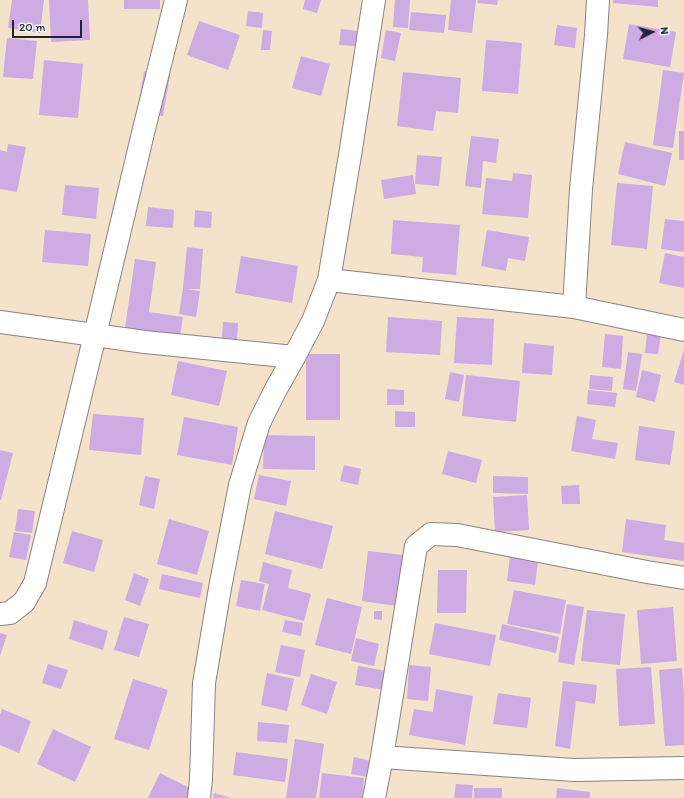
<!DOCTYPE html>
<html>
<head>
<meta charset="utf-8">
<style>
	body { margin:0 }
	#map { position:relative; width:684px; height:798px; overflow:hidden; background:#f4e2cb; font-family:Itim,sans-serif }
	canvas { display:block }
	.north { position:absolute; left:632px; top:12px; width:40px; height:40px; -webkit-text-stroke:3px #f6f6f2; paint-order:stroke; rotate:84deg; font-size:11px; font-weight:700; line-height:16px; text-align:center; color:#22223b }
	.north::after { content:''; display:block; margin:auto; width:14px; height:18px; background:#22223b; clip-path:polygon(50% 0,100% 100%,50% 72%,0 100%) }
	.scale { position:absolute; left:12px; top:20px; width:70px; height:18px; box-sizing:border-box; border:2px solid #22223b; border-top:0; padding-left:5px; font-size:12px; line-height:14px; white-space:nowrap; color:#22223b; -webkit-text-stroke:3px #f6f6f2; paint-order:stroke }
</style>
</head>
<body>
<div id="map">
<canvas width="684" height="798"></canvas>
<div class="north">N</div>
<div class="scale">20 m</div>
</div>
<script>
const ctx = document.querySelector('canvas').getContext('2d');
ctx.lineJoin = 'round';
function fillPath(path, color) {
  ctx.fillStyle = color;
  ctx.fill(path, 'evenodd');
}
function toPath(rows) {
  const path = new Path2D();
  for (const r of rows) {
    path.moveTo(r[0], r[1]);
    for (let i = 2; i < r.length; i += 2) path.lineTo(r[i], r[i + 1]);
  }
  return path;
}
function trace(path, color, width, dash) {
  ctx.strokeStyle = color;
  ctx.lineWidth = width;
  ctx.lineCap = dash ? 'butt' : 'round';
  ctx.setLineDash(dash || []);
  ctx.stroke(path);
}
const building = toPath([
	[12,0,44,0,40,33,8,28],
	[49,0,88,0,90,40,51,42],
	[124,0,160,0,160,9,124,9],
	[305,0,321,0,317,13,303,9],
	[395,0,410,0,408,28,393,27],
	[451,0,476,0,472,33,448,30],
	[478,0,498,0,497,5,477,3],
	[613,0,658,0,658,7,613,3],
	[248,11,263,13,262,28,246,26],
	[411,12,446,15,444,33,409,30],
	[199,21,240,35,228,70,187,55],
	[629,24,676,32,670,67,623,59],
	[557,25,577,28,575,48,554,45],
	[341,29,357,31,356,46,339,45],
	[263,30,272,31,270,50,261,50],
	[386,30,401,33,395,61,381,58],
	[7,38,37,41,33,79,3,77],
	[486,40,522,43,518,94,482,91],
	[301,56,330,64,321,96,292,88],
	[44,60,83,64,78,118,39,115],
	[663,70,684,73,673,148,653,145],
	[144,71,170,75,163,116,137,112],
	[403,72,461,78,458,113,436,111,433,131,397,126],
	[679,131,684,131,684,160,679,160],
	[471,136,499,139,496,163,483,161,481,188,465,186],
	[625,142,672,153,665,186,618,174],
	[8,144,26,147,17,192,0,189,0,150,7,152],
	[417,155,442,157,439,186,415,184],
	[513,173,532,175,528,218,482,214,486,178,512,181],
	[413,175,416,194,384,199,381,180],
	[617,183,653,186,647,249,611,245],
	[65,185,99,188,96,219,62,215],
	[148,207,174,210,173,228,146,226],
	[195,210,212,212,211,228,194,227],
	[665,219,684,221,684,252,661,249],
	[393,220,460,225,456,275,422,272,423,257,391,254],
	[45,230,91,234,88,266,42,262],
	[487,230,529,237,525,261,508,258,506,271,481,266],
	[187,247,203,249,200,289,187,289,200,291,196,317,179,314,183,288],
	[665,253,684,257,684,288,659,283],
	[241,256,298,266,292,303,235,293],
	[135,259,156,262,149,312,183,317,180,336,125,328],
	[388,317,442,321,440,355,386,352],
	[457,317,494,319,492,365,454,363],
	[223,322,238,323,237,339,222,338],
	[647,333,661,335,658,354,645,353],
	[605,334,623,336,621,369,602,367],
	[524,343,554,346,552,375,522,373],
	[684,350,684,385,674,382],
	[628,352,642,354,636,391,623,389],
	[306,354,340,354,340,420,306,420],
	[178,361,227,371,219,406,171,395],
	[642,370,661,375,655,402,636,397],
	[450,372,464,375,459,402,445,399],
	[466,375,520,381,516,422,462,416],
	[590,375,613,377,612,391,589,389],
	[387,389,404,390,404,405,387,405],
	[588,390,617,393,615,407,587,404],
	[395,411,415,412,415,427,395,427],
	[93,414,144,418,141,455,89,450],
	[577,416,596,420,592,439,618,443,615,459,571,451],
	[184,417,238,427,232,465,177,455],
	[639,426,675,431,670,465,635,460],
	[264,435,315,436,315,470,263,469],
	[0,450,13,453,1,500,0,500],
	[448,451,482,460,476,483,442,474],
	[344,465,361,469,358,485,340,481],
	[259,475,291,481,286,506,254,499],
	[145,476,160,479,154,509,139,505],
	[493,476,528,477,528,494,493,493],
	[579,485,580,504,562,504,561,486],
	[527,495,529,530,495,532,493,497],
	[18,509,35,511,32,533,15,531],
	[275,511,333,526,322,569,265,554],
	[169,519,209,531,197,575,157,564],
	[626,519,666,525,664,540,684,543,684,561,622,552],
	[72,531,103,540,94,572,63,563],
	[14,532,31,535,26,560,9,557],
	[368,551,404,555,397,606,362,601],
	[539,553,535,585,507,581,510,556],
	[263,562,292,570,288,588,311,594,304,621,262,610,269,584,259,581],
	[438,570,467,570,466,613,437,613],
	[134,573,149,579,140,606,125,600],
	[162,574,203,583,200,598,159,589],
	[241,580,265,584,260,611,236,606],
	[514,590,566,600,560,634,507,624],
	[327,598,362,607,351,654,315,645],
	[567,604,584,607,574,665,558,662],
	[673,607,677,661,641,664,637,610],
	[587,610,625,614,620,665,581,661],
	[374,611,382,611,382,620,374,619],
	[124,617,149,624,139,657,114,650],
	[74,620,108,631,103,650,69,639],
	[285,620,303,623,301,636,282,632],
	[435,623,496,635,490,666,429,654],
	[502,624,559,637,556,653,499,640],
	[0,633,7,635,0,656],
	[356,638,379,644,374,666,351,661],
	[281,645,305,650,300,677,275,672],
	[48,664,68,670,61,689,42,683],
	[409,665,431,667,428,701,407,699],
	[358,666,387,671,384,690,355,685],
	[651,667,655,724,619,726,616,669],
	[682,668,684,694,684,745,665,746,659,670],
	[267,673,294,679,287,711,261,705],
	[311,674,337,682,327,714,301,705],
	[133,679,168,690,149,750,114,739],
	[563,681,597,685,595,704,576,701,570,749,555,746],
	[436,689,473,696,465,745,409,735,414,709,433,712],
	[498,693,531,698,527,728,493,724],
	[2,709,31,721,19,753,0,745,0,715],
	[258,722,289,725,287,743,257,741],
	[53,729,91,747,75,782,37,764],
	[295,739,324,744,316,798,286,798],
	[236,752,288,759,285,782,233,775],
	[354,757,371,761,368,777,351,774],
	[160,773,194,790,191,798,148,798],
	[322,773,364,778,362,798,319,798],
	[456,784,473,785,472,798,454,798],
	[474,788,502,788,502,798,474,798],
	[557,788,590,792,590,798,556,798],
	[214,793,231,798,213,798]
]);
const minor = toPath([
	[329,280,574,307,684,330],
	[574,307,581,189,596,35,598,0],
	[0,322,145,342,294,357],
	[0,614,10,613,24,602,35,583,95,335,143,133,176,0],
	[382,757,574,770,684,768],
	[199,798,201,779,204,683,220,588,240,485,259,423,276,389,294,357,313,321,329,280,351,149,374,0],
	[374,798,382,757,416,546,431,534,457,535,647,572,684,578]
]);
fillPath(building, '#cfabe4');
trace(minor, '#8b8283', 24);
trace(minor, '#fff', 22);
</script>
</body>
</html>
